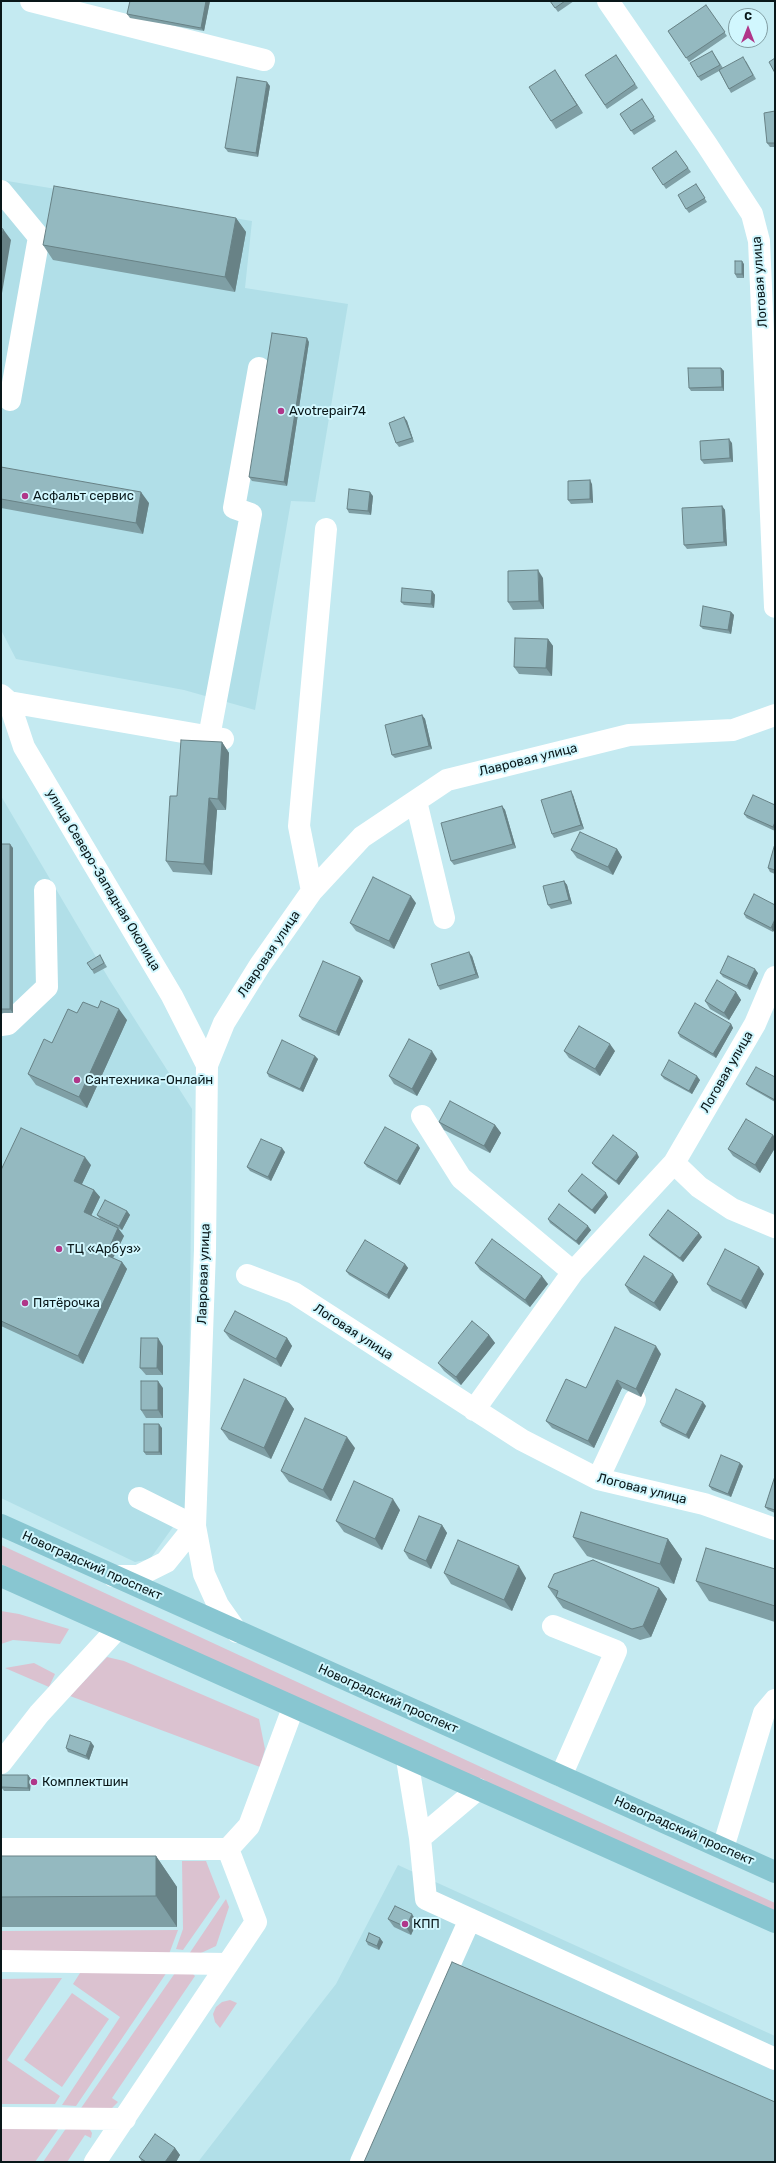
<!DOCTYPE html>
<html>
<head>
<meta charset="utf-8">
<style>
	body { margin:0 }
	#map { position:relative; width:776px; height:2163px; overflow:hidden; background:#c4eaf1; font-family:Rubik,sans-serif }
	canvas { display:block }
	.frame { position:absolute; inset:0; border:2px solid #091719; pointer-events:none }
	.north { position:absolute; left:728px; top:8px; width:40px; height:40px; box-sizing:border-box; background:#d1f7fe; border:1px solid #819da2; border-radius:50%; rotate:0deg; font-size:11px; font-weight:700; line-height:16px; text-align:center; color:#091719 }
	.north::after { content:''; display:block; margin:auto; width:14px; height:18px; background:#b03689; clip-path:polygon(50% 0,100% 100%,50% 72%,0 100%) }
</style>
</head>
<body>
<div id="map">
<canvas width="776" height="2163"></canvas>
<div class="frame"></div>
<div class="north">С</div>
</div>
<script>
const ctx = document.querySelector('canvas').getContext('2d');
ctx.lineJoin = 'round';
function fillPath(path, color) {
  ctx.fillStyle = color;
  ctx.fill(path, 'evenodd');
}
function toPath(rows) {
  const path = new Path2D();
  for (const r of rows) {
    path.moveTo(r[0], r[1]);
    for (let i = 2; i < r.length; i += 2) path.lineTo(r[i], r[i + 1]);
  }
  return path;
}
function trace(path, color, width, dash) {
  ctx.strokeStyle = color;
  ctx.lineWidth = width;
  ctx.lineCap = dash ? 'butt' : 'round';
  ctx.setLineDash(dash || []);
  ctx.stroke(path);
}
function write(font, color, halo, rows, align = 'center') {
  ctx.font = font + ' Rubik,sans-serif';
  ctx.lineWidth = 4;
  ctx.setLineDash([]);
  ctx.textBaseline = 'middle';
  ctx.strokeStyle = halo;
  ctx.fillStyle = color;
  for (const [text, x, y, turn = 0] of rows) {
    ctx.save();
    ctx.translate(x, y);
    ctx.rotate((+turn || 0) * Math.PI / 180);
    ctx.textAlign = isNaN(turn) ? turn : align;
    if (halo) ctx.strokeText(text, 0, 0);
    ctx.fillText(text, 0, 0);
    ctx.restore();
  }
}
const built = toPath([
	[1,180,252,221,245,288,348,304,315,502,291,501,255,710,184,690,16,659,1,630],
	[1,796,109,979,192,1109,188,1506,150,1559,135,1562,1,1498],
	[398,1865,775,2036,775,2162,198,2162,336,1984]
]);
const green = toPath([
	[1,1545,775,1903,775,1920,1,1564],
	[1,1611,19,1614,69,1629,60,1644,13,1640,1,1644],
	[107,1657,124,1661,259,1719,265,1749,260,1767,70,1696],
	[34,1663,55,1674,49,1687,5,1668],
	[182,1861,206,1861,220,1897,183,1950,176,1949,183,1929],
	[226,1899,229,1907,216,1946,201,1953,189,1954],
	[178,1930,169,1954,1,1954,1,1931],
	[167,1972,76,2106,62,2105,120,2017,73,1984,80,1973],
	[175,1973,193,1974,195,1976,112,2098,118,2102,111,2109,79,2111],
	[62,1978,7,2060,60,2096,55,2104,1,2104,1,1979],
	[72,1993,109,2019,62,2087,24,2060],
	[230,2000,237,2003,220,2028,215,2022,213,2014,216,2007,222,2002],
	[69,2124,89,2128,92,2133,91,2138,85,2135,67,2162,43,2162],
	[1,2125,61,2125,35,2162,1,2162]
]);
const minor = toPath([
	[31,1,264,60],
	[608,1,707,145,752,214,759,241,775,607],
	[1,191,39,237,10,400],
	[1,695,9,702,24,747,172,996,207,1065],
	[9,702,223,739],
	[209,737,251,514,234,508,259,368],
	[416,801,444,918],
	[312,891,299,826,326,529],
	[1,1025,8,1024,47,987,45,890],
	[422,1116,461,1178,573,1272],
	[674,1163,699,1187,732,1209,775,1227],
	[247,1275,294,1293,522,1440,598,1479,704,1504,775,1529],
	[474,1410,573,1272,674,1163,755,1024,775,977],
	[598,1479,635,1400],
	[139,1498,195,1526,205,1250,207,1065,224,1023,260,965,312,891,362,837,447,780,629,735,733,730,775,715],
	[113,1576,138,1576,166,1562,195,1526,204,1574,218,1605,237,1632],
	[553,1626,616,1651,561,1776],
	[407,1759,420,1838,426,1899,775,2059],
	[1,1763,39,1714,117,1629],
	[420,1838,478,1789],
	[723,1848,764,1713,775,1700],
	[1,1849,228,1849,249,1826,293,1708],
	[1,1961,228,1964],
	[1,2118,125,2119],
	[95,2162,256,1922,228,1849],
	[361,2162,470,1919]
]);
const major = toPath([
	[1,1525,775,1872],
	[1,1576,775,1922]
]);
const wall = toPath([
	[210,1,204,31,130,18,127,14],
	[550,1,574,1,558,12],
	[706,5,727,36,689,62,668,31],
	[712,51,723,68,746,61,756,79,731,93,719,71,701,81,698,77],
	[616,55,638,88,607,109,585,75],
	[555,70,583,113,556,129,551,121],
	[270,86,258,157,228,152,225,148],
	[642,99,656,121,634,135,620,114],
	[775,111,775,147,770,147,767,143],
	[676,151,691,172,666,189,652,168],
	[696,184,707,202,689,213,686,209],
	[236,218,246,232,235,292,53,260,43,245],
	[744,264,744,278,737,278,735,274],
	[309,342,287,486,252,481,249,477],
	[721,368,724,371,724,391,691,391,689,388],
	[404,417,407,421,414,442,399,447,396,443],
	[732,443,733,462,704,464,701,460],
	[1,467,149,503,143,534,1,508],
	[592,484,593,503,571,504,568,500],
	[373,496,371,515,349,513,347,509],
	[722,506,725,510,727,546,687,549,684,545],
	[543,578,544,609,513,610,508,602],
	[432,591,435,595,434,608,404,605,401,602],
	[731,612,734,615,731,634,703,629,700,626],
	[548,639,553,646,552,676,519,674,514,667],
	[422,715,425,719,432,749,395,758,392,755],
	[222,742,229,753,226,810,217,810,212,875,173,872,166,861,177,796],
	[573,795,584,829,554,838,552,834],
	[775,805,775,831,747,818,744,814],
	[502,806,505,810,516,848,454,865,451,861],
	[1,844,13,848,13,1013,1,1013],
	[775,848,775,874,770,872,768,868],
	[617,849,622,857,613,875,577,858,571,850],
	[564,881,567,885,572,904,551,909,548,905],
	[754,894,773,932,746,918,744,914],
	[416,903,394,949,356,931,350,923],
	[100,955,107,967,94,974,92,970],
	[472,956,479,978,440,990,438,986],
	[720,973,758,973,750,990,723,977],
	[360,977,363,981,339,1036,302,1020,299,1016],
	[736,992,741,1000,729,1020,710,1009,705,1001],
	[77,1013,127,1020,87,1108,36,1085,28,1074,52,1043],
	[731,1024,733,1028,716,1058,680,1037,678,1033],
	[564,1051,615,1051,600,1076,569,1058],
	[315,1056,318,1059,303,1092,269,1077,267,1073],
	[437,1059,417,1096,394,1084,389,1076],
	[661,1075,700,1080,692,1094,664,1079],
	[775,1077,775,1102,749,1087,746,1084],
	[439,1122,495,1125,501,1133,490,1153,444,1130],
	[773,1135,775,1138,775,1148,760,1173,733,1156,728,1149],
	[420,1148,400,1185,367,1167,364,1163],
	[285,1152,271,1181,250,1171,247,1167],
	[639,1157,619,1185,595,1167,592,1163],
	[91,1165,82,1184,94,1190,100,1197,91,1216,118,1228,100,1219,97,1215,127,1211,130,1215,122,1230,118,1228,124,1236,113,1258,122,1262,127,1269,83,1364,1,1326,1,1170],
	[568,1191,608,1197,595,1214,571,1195],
	[548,1219,591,1230,579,1245,550,1223],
	[649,1235,702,1237,683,1262,652,1239],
	[475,1263,548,1284,530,1307,480,1270],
	[405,1264,408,1268,389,1299,349,1275,346,1271],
	[759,1267,764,1274,746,1309,712,1291,707,1284],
	[673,1274,678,1282,660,1311,630,1293,625,1285],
	[224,1331,287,1338,292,1346,281,1367,230,1339],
	[489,1335,495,1343,461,1385,444,1371,438,1363],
	[163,1346,163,1375,146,1375,140,1368],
	[661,1354,641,1397,622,1388,594,1448,552,1428,546,1421,586,1388],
	[163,1388,163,1418,146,1418,141,1410],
	[286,1398,294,1409,271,1459,229,1440,221,1429],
	[706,1406,689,1439,662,1426,660,1422],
	[162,1428,162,1455,146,1455,144,1452],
	[355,1448,331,1501,289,1482,281,1471],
	[740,1463,743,1466,731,1497,712,1490,709,1486],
	[775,1476,775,1513,768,1510,765,1507],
	[400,1510,382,1550,344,1532,336,1521],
	[442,1525,447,1533,431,1569,409,1559,404,1551],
	[573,1537,668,1539,682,1559,674,1584,587,1556],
	[775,1569,775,1622,709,1601,696,1581],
	[444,1573,526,1578,512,1611,451,1584],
	[548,1587,659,1588,667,1599,651,1637,640,1640,563,1608],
	[94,1746,89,1760,68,1752,66,1748],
	[28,1775,31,1779,30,1791,4,1791,1,1787],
	[1,1856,156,1856,177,1887,177,1927,1,1927],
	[388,1919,417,1922,411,1935,394,1927],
	[366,1941,383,1942,379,1950,368,1945],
	[175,2148,180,2155,176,2162,142,2162,139,2157]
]);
const shadedWall = toPath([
	[206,1,210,1,204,31,201,28],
	[555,70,560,78,583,113,577,105],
	[267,82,270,86,258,157,256,153],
	[236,218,246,232,235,292,225,277],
	[3,229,11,240,1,299,1,243],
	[742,261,744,264,744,278,742,274],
	[307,338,309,342,287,486,284,482],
	[721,368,724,371,724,391,722,387],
	[404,417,407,421,414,442,412,438],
	[729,439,732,443,733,462,730,458],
	[590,480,592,484,593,503,590,499],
	[141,492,149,503,143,534,136,523],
	[370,492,373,496,371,515,368,511],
	[722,506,725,510,727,546,724,542],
	[538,570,543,578,544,609,539,601],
	[432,591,435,595,434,608,431,604],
	[731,612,734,615,731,634,728,630],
	[548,639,553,646,552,676,546,668],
	[422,715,425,719,432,749,429,746],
	[222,742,229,753,226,810,218,799],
	[571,791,573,795,584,829,581,825],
	[209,798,217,810,212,875,204,864],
	[502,806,505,810,516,848,513,844],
	[775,822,775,831,773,827],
	[10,844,13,848,13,1013,10,1009],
	[617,849,622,857,613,875,608,867],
	[564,881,567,885,572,904,569,900],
	[411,896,416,903,394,949,389,941],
	[775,919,775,929,773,932,771,928],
	[469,952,472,956,479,978,476,974],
	[755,969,758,973,750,990,747,986],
	[360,977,363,981,339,1036,336,1032],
	[736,992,741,1000,729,1020,724,1013],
	[119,1009,127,1020,87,1108,79,1097],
	[731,1024,733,1028,716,1058,713,1054],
	[610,1044,615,1051,600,1076,595,1069],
	[432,1051,437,1059,417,1096,412,1089],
	[315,1056,318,1059,303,1092,300,1089],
	[697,1076,700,1080,692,1094,689,1091],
	[495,1125,501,1133,490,1153,484,1146],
	[773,1135,775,1138,775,1148,760,1173,755,1165],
	[418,1145,420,1148,400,1185,397,1181],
	[282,1148,285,1152,271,1181,268,1177],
	[637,1153,639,1157,619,1185,616,1181],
	[85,1157,91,1165,80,1188,74,1181],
	[94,1190,100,1197,89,1220,84,1212],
	[606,1193,608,1197,595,1214,592,1210],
	[127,1211,130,1215,122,1230,119,1226],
	[588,1226,591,1230,579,1245,576,1241],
	[118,1228,124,1236,111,1262,106,1255],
	[699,1233,702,1237,683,1262,680,1258],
	[122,1262,127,1269,83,1364,78,1356],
	[405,1264,408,1268,389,1299,387,1295],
	[759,1267,764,1274,746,1309,741,1301],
	[673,1274,678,1282,660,1311,654,1303],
	[542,1276,548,1284,530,1307,525,1300],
	[489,1335,495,1343,461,1385,456,1377],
	[158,1338,163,1346,163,1375,157,1368],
	[287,1338,292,1346,281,1367,276,1359],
	[656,1346,661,1354,641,1397,636,1389],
	[617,1380,622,1388,594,1448,588,1441],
	[158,1381,163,1388,163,1418,158,1410],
	[286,1398,294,1409,271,1459,264,1448],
	[703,1402,706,1406,689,1439,686,1435],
	[159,1424,162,1428,162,1455,159,1452],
	[347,1437,355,1448,331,1501,323,1490],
	[740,1463,743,1466,731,1497,728,1494],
	[393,1499,400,1510,382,1550,375,1539],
	[442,1525,447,1533,431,1569,426,1561],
	[668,1539,682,1559,674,1584,660,1564],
	[519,1566,526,1578,512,1611,504,1600],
	[659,1588,667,1599,651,1637,643,1626],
	[91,1742,94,1746,89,1760,86,1756],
	[28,1775,31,1779,30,1791,28,1788],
	[156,1856,177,1887,177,1927,156,1896],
	[412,1914,417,1922,411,1935,406,1927],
	[380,1938,383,1942,379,1950,377,1946],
	[175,2148,180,2155,176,2162,165,2162]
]);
const building = toPath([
	[130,1,206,1,201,28,127,14,130,1],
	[550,1,565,1,555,8,550,1],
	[706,5,725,32,686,58,668,31,706,5],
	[712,51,720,65,698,77,690,63,712,51],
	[616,55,635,84,605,105,585,75,616,55],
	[743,57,753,75,729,89,719,70,743,57],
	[775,58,775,73,769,62,775,58],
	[555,70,577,105,551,121,529,87,555,70],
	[237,77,267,82,256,153,225,148,237,77],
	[642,99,654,117,631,131,620,114,642,99],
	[775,111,775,143,767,143,764,113,775,111],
	[676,151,688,168,663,185,652,168,676,151],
	[696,184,705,198,686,209,678,195,696,184],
	[54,186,236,218,225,277,43,245,54,186],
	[1,228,3,229,1,243,1,228],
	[735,261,742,261,742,274,735,274,735,261],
	[272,333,307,338,284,482,249,477,272,333],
	[688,368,721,368,722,387,689,388,688,368],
	[404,417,412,438,396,443,389,423,404,417],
	[729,439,730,458,701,460,700,441,729,439],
	[1,467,141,492,136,523,1,499,1,467],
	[590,480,590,499,568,500,568,481,590,480],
	[349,489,370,492,368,511,347,509,349,489],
	[722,506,724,542,684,545,682,508,722,506],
	[538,570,539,601,508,602,508,571,538,570],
	[402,588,432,591,431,604,401,602,402,588],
	[703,606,731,612,728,630,700,626,703,606],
	[515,638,548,639,546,668,514,667,515,638],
	[422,715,429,746,392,755,385,725,422,715],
	[181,740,222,742,218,799,209,798,204,864,166,861,170,796,177,796,181,740],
	[571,791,581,825,552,834,541,800,571,791],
	[753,795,775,805,775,822,773,827,744,814,753,795],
	[502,806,513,844,451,861,441,823,502,806],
	[580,832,617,849,608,867,571,850,580,832],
	[1,844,10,844,10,1009,1,1009,1,844],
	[774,847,775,848,775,870,768,868,774,847],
	[373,877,411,896,389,941,350,923,373,877],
	[564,881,569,900,548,905,543,886,564,881],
	[754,894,775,905,775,919,771,928,744,914,754,894],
	[469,952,476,974,438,986,431,964,469,952],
	[100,955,104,963,92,970,87,963,100,955],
	[728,956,755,969,747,986,720,973,728,956],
	[323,961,360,977,336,1032,299,1016,323,961],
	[717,980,736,992,724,1013,705,1001,717,980],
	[101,1001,119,1009,79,1097,28,1074,44,1039,52,1043,68,1009,77,1013,83,1002,98,1008,101,1001],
	[695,1003,731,1024,713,1054,678,1033,695,1003],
	[579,1026,610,1044,595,1069,564,1051,579,1026],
	[409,1039,432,1051,412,1089,389,1076,409,1039],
	[282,1040,315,1056,300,1089,267,1073,282,1040],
	[669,1060,697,1076,689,1091,661,1075,669,1060],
	[756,1067,775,1077,775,1100,746,1084,756,1067],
	[450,1101,495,1125,484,1146,439,1122,450,1101],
	[746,1119,773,1135,755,1165,728,1149,746,1119],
	[385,1127,418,1145,397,1181,364,1163,385,1127],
	[21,1128,85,1157,74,1181,94,1190,84,1212,118,1228,106,1255,122,1262,78,1356,1,1321,1,1170,21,1128],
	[613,1135,637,1153,616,1181,592,1163,613,1135],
	[261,1139,282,1148,268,1177,247,1167,261,1139],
	[582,1174,606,1193,592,1210,568,1191,582,1174],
	[105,1200,127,1211,119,1226,97,1215,105,1200],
	[559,1204,588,1226,576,1241,548,1219,559,1204],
	[668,1210,699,1233,680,1258,649,1235,668,1210],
	[492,1239,542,1276,525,1300,475,1263,492,1239],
	[365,1240,405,1264,387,1295,346,1271,365,1240],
	[725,1249,759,1267,741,1301,707,1284,725,1249],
	[644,1256,673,1274,654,1303,625,1285,644,1256],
	[235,1311,287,1338,276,1359,224,1331,235,1311],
	[472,1321,489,1335,456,1377,438,1363,472,1321],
	[615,1327,656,1346,636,1389,617,1380,588,1441,546,1421,566,1379,586,1388,615,1327],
	[141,1338,158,1338,157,1368,140,1368,141,1338],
	[244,1379,286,1398,264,1448,221,1429,244,1379],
	[141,1381,158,1381,158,1410,141,1410,141,1381],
	[676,1389,703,1402,686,1435,660,1422,676,1389],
	[305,1418,347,1437,323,1490,281,1471,305,1418],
	[144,1424,159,1424,159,1452,144,1452,144,1424],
	[721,1455,740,1463,728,1494,709,1486,721,1455],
	[775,1476,775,1510,765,1507,775,1476],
	[354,1481,393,1499,375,1539,336,1521,354,1481],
	[581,1512,668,1539,660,1564,573,1537,581,1512],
	[419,1516,442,1525,426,1561,404,1551,419,1516],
	[458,1540,519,1566,504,1600,444,1573,458,1540],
	[706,1548,775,1569,775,1606,696,1581,706,1548],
	[593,1560,659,1588,643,1626,632,1629,556,1597,558,1591,548,1587,554,1574,593,1560],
	[70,1735,91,1742,86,1756,66,1748,70,1735],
	[1,1775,28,1775,28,1788,1,1787,1,1775],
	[1,1856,156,1856,156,1896,1,1897,1,1856],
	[395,1906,412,1914,406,1927,388,1919,395,1906],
	[369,1933,380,1938,377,1946,366,1941,369,1933],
	[452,1962,775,2102,775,2162,364,2162,452,1962],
	[155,2134,175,2148,165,2162,146,2162,139,2157,155,2134]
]);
const markers = [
	[281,411,4,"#b03689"],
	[25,496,4,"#b03689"],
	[77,1080,4,"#b03689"],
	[59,1249,4,"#b03689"],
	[25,1303,4,"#b03689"],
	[34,1782,4,"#b03689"],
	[405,1924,4,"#b03689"]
];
const streetNames = [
	["Логовая улица",760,282,-94],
	["Лавровая улица",528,760,-14],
	["улица Северо-Западная Околица",103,880,59],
	["Лавровая улица",269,954,-56],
	["Логовая улица",727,1072,-60],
	["Лавровая улица",204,1274,-88],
	["Логовая улица",353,1332,33],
	["Логовая улица",642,1489,14],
	["Новоградский проспект",92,1566,24],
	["Новоградский проспект",388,1699,24],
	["Новоградский проспект",684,1831,24]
];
const poiNames = [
	["Avotrepair74",289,411],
	["Асфальт сервис",33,496],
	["Сантехника-Онлайн",85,1080],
	["ТЦ «Арбуз»",67,1249],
	["Пятёрочка",33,1303],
	["Комплектшин",42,1782],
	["КПП",413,1924]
];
fillPath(built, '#b1dfe8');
fillPath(green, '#dbc2d0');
trace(minor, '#fff', 22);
trace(major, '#88c6d1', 22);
fillPath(wall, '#7f9fa5');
fillPath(shadedWall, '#688286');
fillPath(building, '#94b9c0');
trace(building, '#688286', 1);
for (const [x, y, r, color] of markers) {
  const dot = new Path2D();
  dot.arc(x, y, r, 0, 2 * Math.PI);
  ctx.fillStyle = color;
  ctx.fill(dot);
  trace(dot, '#d1f7fe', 1.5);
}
write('13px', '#091719', '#d1f7fe', streetNames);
write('13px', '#091719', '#d1f7fe', poiNames, 'left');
</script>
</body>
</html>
